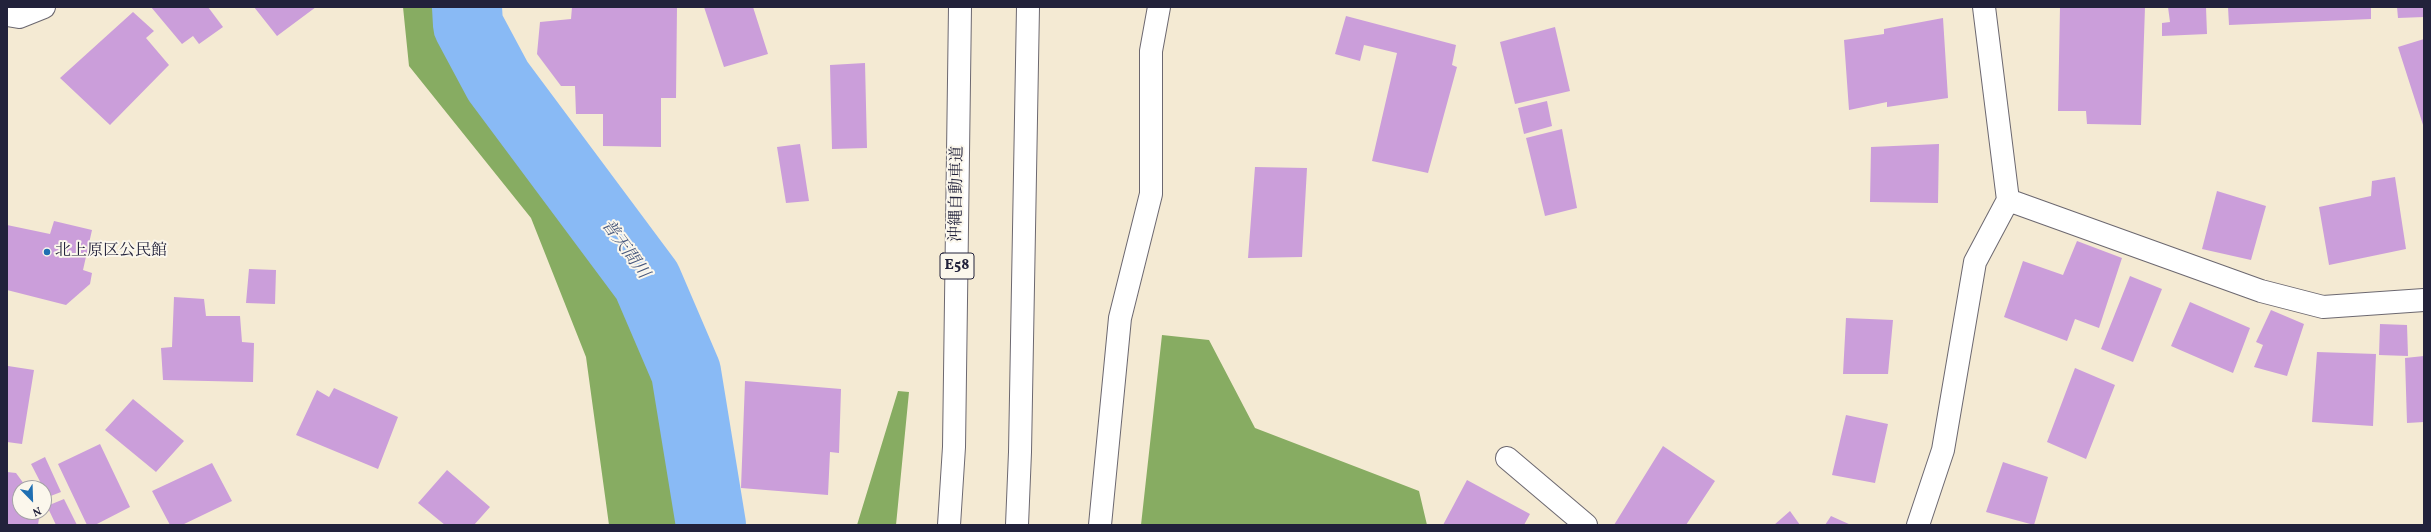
<!DOCTYPE html>
<html>
<head>
<meta charset="utf-8">
<style>
	body { margin:0 }
	#map { position:relative; width:2431px; height:532px; overflow:hidden; background:#f4ead3; font-family:Vollkorn,serif }
	canvas { display:block }
	.frame { position:absolute; inset:0; border:8px solid #22223b; pointer-events:none }
	.north { position:absolute; left:12px; top:480px; width:40px; height:40px; box-sizing:border-box; background:#fbf7ec; border:1px solid #a4a2a5; border-radius:50%; rotate:157deg; font-size:11px; font-weight:700; line-height:16px; text-align:center; color:#22223b }
	.north::after { content:''; display:block; margin:auto; width:14px; height:18px; background:#1f6fb2; clip-path:polygon(50% 0,100% 100%,50% 72%,0 100%) }
</style>
</head>
<body>
<div id="map">
<canvas width="2431" height="532"></canvas>
<div class="frame"></div>
<div class="north">N</div>
</div>
<script>
const ctx = document.querySelector('canvas').getContext('2d');
ctx.lineJoin = 'round';
function fillPath(path, color) {
  ctx.fillStyle = color;
  ctx.fill(path, 'evenodd');
}
function toPath(rows) {
  const path = new Path2D();
  for (const r of rows) {
    path.moveTo(r[0], r[1]);
    for (let i = 2; i < r.length; i += 2) path.lineTo(r[i], r[i + 1]);
  }
  return path;
}
function trace(path, color, width, dash) {
  ctx.strokeStyle = color;
  ctx.lineWidth = width;
  ctx.lineCap = dash ? 'butt' : 'round';
  ctx.setLineDash(dash || []);
  ctx.stroke(path);
}
function write(font, color, halo, rows, align = 'center') {
  ctx.font = font + ' Vollkorn,"Noto Serif JP",serif';
  ctx.lineWidth = 4;
  ctx.setLineDash([]);
  ctx.textBaseline = 'middle';
  ctx.strokeStyle = halo;
  ctx.fillStyle = color;
  for (const [text, x, y, turn = 0] of rows) {
    ctx.save();
    ctx.translate(x, y);
    ctx.rotate((+turn || 0) * Math.PI / 180);
    ctx.textAlign = isNaN(turn) ? turn : align;
    if (halo) ctx.strokeText(text, 0, 0);
    ctx.fillText(text, 0, 0);
    ctx.restore();
  }
}
const forest = toPath([
	[403,7,479,7,481,31,704,373,727,500,738,525,609,525,586,357,531,218,409,66],
	[1162,335,1209,340,1255,428,1419,491,1427,525,1141,525],
	[898,391,909,392,896,525,857,525]
]);
const river = toPath([
	[467,7,468,25,498,81,647,281,686,372,711,525]
]);
const building = toPath([
	[151,7,208,7,223,27,199,44,193,36,182,44],
	[254,7,316,7,277,36],
	[572,7,677,7,676,98,661,98,661,147,603,146,603,114,576,114,575,86,561,86,537,54,540,22,571,19],
	[704,7,753,7,768,54,724,67],
	[2060,7,2145,7,2141,125,2087,124,2086,111,2058,111],
	[2168,7,2206,7,2207,34,2162,36,2162,23,2170,22],
	[2228,7,2371,7,2371,19,2229,25],
	[2397,7,2424,7,2424,17,2398,18],
	[133,12,154,31,146,38,169,65,110,125,60,78],
	[1346,16,1456,45,1452,65,1457,67,1428,173,1372,161,1397,53,1364,45,1360,61,1335,54],
	[1943,18,1948,98,1887,107,1887,102,1849,110,1844,40,1884,34,1884,29],
	[1555,27,1570,91,1515,104,1500,42],
	[2424,39,2424,128,2398,47],
	[865,63,867,148,832,149,830,65],
	[1547,101,1552,126,1524,134,1518,108],
	[1562,129,1577,208,1545,216,1526,138],
	[800,144,809,201,786,203,777,147],
	[1939,144,1938,203,1870,202,1871,147],
	[1255,167,1307,168,1302,257,1248,258],
	[2395,177,2406,249,2329,265,2319,207,2371,196,2372,181],
	[2217,191,2266,206,2251,260,2202,249],
	[54,221,92,230,83,270,92,273,90,284,66,305,7,290,7,225,50,234],
	[2077,241,2122,258,2099,328,2075,319,2067,341,2004,317,2023,261,2063,275],
	[249,269,276,270,275,304,246,303],
	[2130,276,2162,289,2133,362,2101,349],
	[174,297,204,299,206,316,240,316,242,342,254,343,253,382,163,380,161,348,172,347],
	[2190,302,2250,328,2233,373,2171,346],
	[2271,310,2304,324,2287,376,2254,367,2263,345,2256,342],
	[1846,318,1893,320,1888,374,1843,374],
	[2380,324,2407,325,2408,356,2379,355],
	[2317,352,2376,354,2373,426,2312,422],
	[2424,356,2424,422,2407,423,2405,358],
	[8,366,34,370,22,444,7,442],
	[2075,368,2115,385,2086,459,2047,442],
	[745,381,841,389,839,453,830,452,828,495,741,488],
	[334,388,398,417,378,469,296,435,317,390,329,397],
	[133,399,184,441,156,472,105,430],
	[1846,415,1888,424,1875,483,1832,475],
	[100,444,130,507,95,525,87,525,58,464],
	[1663,446,1715,481,1686,525,1614,525],
	[45,457,61,492,48,497,31,464],
	[2003,462,2048,477,2034,525,1986,512],
	[212,463,232,501,182,525,170,525,152,491],
	[447,470,490,507,474,525,445,525,418,503],
	[7,472,16,473,27,488,20,488,20,512,40,512,38,525,7,525],
	[1467,480,1530,514,1524,525,1443,525],
	[64,499,77,525,56,525,47,506],
	[1790,511,1800,525,1774,525],
	[1831,516,1851,525,1825,525]
]);
const minor = toPath([
	[7,15,19,17,44,7],
	[2008,200,2261,291,2323,307,2424,300],
	[1507,458,1586,525],
	[1100,525,1120,318,1151,194,1151,51,1159,7],
	[1918,525,1943,450,1975,262,2008,200,1984,7]
]);
const motorway = toPath([
	[949,525,954,447,960,7],
	[1017,525,1020,452,1028,7]
]);
const markers = [
	[47,252,4,"#1f6fb2"]
];
const shields = [
	[957,266,34]
];
const shieldNames = [
	["E58",957,266]
];
const streetNames = [
	["沖縄自動車道",958,194,-89]
];
const poiNames = [
	["北上原区公民館",55,252]
];
const waterNames = [
	["普天間川",624,250,54]
];
fillPath(forest, '#87ac62');
trace(river, '#89baf5', 70);
fillPath(building, '#cb9eda');
trace(minor, '#6c6870', 24);
trace(motorway, '#6c6870', 24);
trace(minor, '#fff', 22);
trace(motorway, '#fff', 22);
for (const [x, y, r, color] of markers) {
  const dot = new Path2D();
  dot.arc(x, y, r, 0, 2 * Math.PI);
  ctx.fillStyle = color;
  ctx.fill(dot);
  trace(dot, '#fbf7ec', 1.5);
}
for (const [x, y, w] of shields) {
  const box = new Path2D();
  box.roundRect(x - w / 2, y - 13, w, 26, 3);
  ctx.fillStyle = '#fbf7ec';
  ctx.fill(box);
  trace(box, '#22223b', 1);
}
write('bold 15px', '#22223b', null, shieldNames);
write('16px', '#22223b', '#fbf7ec', streetNames);
write('16px', '#22223b', '#fbf7ec', poiNames, 'left');
write('italic 17px', '#46577c', '#fbf7ec', waterNames);
</script>
</body>
</html>
